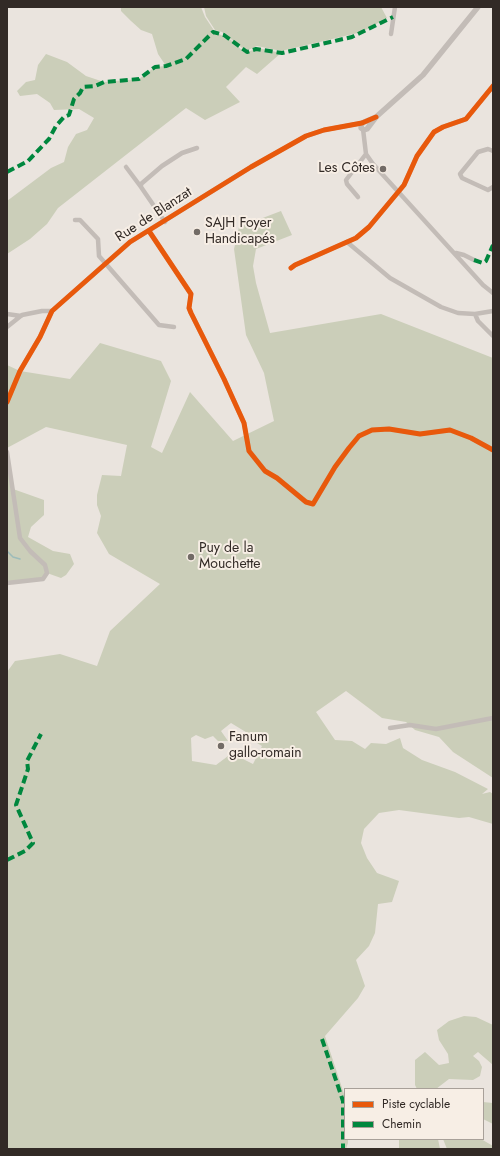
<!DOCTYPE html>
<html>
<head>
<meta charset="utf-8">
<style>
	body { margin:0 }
	#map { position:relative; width:500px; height:1156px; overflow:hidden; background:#eae4de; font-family:Jost,sans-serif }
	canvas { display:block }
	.frame { position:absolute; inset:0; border:8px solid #322a26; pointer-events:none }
	.legend { position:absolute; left:344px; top:1088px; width:140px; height:52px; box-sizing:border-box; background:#f7eee5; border:1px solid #a8a099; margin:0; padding:5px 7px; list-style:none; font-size:12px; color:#322a26 }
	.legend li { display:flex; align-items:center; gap:8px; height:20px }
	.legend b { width:20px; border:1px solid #a8a099 }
</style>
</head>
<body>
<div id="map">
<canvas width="500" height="1156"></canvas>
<div class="frame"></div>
<ul class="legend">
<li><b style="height:5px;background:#e8590c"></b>Piste cyclable</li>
<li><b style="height:5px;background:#00873e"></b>Chemin</li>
</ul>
</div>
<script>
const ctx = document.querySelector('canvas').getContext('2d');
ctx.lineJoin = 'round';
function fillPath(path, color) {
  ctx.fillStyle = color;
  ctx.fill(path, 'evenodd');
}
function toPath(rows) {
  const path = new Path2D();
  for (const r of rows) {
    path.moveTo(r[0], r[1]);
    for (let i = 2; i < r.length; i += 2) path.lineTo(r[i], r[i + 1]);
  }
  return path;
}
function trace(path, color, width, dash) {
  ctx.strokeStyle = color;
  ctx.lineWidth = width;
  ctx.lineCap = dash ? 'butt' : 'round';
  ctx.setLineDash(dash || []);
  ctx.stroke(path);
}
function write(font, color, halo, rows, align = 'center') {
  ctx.font = font + ' Jost,sans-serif';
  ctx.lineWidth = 4;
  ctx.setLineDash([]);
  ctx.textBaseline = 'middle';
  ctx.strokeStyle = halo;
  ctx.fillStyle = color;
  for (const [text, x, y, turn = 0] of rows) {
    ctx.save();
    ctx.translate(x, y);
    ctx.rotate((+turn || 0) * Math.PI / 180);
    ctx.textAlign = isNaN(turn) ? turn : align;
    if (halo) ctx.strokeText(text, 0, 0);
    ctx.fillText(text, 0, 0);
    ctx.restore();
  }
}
const green = toPath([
	[121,7,201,7,205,17,215,32,231,40,245,53,258,48,281,53,257,74,246,67,226,87,240,102,205,120,186,108,58,208,47,224,30,239,7,254,7,201,51,168,64,162,68,147,76,134,87,130,94,118,79,109,54,110,50,103,37,94,20,96,17,91,26,82,35,80,38,65,46,54,67,62,86,76,104,82,139,79,155,67,166,66,158,54,152,34,141,30,131,21,121,11],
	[204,7,381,7,387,18,362,32,281,51,257,46,246,51,222,32,215,30,206,16],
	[281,211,292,235,256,249,253,266,256,283,270,333,381,314,493,358,493,778,453,752,439,737,415,730,406,722,382,718,346,691,316,712,335,740,352,741,365,749,371,743,386,744,400,738,403,748,422,760,455,772,488,789,482,794,490,792,493,794,493,824,469,817,459,818,399,810,379,813,364,829,361,843,367,858,377,873,399,881,392,902,378,904,375,933,369,946,356,960,365,986,358,998,325,1036,345,1097,345,1139,348,1139,348,1143,346,1149,7,1149,7,672,15,661,60,654,97,666,110,631,160,584,109,554,97,533,101,516,97,505,97,495,102,475,121,476,127,445,46,427,7,448,7,365,20,371,70,379,100,343,161,361,171,381,151,447,162,453,190,392,233,441,274,421,264,373,246,335,234,249,239,227],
	[231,723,254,737,252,740,262,746,253,764,241,758,228,756,216,765,192,761,191,738,196,735,205,739,213,736,218,741,228,741,221,731],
	[7,452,13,489,44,500,44,515,31,527,28,537,53,551,70,554,74,564,66,575,61,578,47,573,43,579,7,583],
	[464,1016,476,1017,493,1025,493,1065,478,1052,473,1056,479,1061,482,1067,480,1076,473,1080,449,1079,436,1089,417,1089,415,1085,415,1060,425,1052,439,1065,449,1063,448,1054,439,1040,437,1030,449,1021],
	[483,1102,493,1103,493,1124,483,1119],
	[399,1139,438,1139,440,1149,399,1149],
	[443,1139,481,1139,493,1146,493,1149,447,1149]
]);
const stream = toPath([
	[7,551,13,557,20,559]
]);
const minor = toPath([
	[391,34,395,7],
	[363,129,366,154,373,164,483,285,493,293],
	[493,151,488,149,478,152,460,174,462,178,488,190,493,187],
	[126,167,141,187],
	[358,197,347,184,346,180,366,154],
	[75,220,80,220,98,239,99,256,159,325,174,327],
	[165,222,141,187,141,184,162,166,182,153,197,148],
	[149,231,191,294,189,308,191,313,224,379,244,423,249,451,265,471,277,478,306,502,313,504,335,467,349,448,359,436,372,430,389,429,420,434,450,430,471,438,493,450],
	[347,242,390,278,441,307,458,313,475,314,493,311],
	[456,253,464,255,474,260],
	[291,268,295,265,356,238,369,227,404,185,417,156,434,132,443,127,466,119,493,86],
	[7,314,21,316],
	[475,314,478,321,493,336],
	[7,327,22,315,42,311,52,311],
	[7,402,20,371,40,337,52,311,130,242,251,167,306,136,324,130,362,123],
	[7,452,20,538,30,551,45,565,47,573,43,579,7,583],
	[390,728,410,725,436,729,493,718]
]);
const tertiary = toPath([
	[376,117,362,123,361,128,364,130,367,129,376,117,423,75,478,7]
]);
const quiet = toPath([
	[7,172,28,161,49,139,56,126,64,117,69,115,74,99,80,93,83,87,95,86,104,82,139,79,155,67,166,66,186,59,213,32,224,35,247,52,256,49,282,53,352,37,393,17],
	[474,260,483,263,486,261,493,245],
	[7,860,25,851,33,843,16,805,28,769,27,761,41,734],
	[322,1039,343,1101,343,1149]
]);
const cycleway = toPath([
	[149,231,191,294,189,308,191,313,224,379,244,423,249,451,265,471,277,478,306,502,313,504,335,467,349,448,359,436,372,430,389,429,420,434,450,430,471,438,493,450],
	[291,268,295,265,356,238,369,227,404,185,417,156,434,132,443,127,466,119,493,86],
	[7,402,20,371,40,337,52,311,130,242,251,167,306,136,324,130,362,123,376,117]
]);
const markers = [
	[383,169,4,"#726b66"],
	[197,232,4,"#726b66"],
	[191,557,4,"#726b66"],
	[221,746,4,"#726b66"]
];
const poiNames = [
	["Les Côtes",375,169,"right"],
	["SAJH Foyer",205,224],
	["Handicapés",205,240],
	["Puy de la",199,549],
	["Mouchette",199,565],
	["Fanum",229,738],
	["gallo-romain",229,754]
];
const streetNames = [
	["Rue de Blanzat",154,215,-33]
];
fillPath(green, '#cbceb9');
trace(stream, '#9cbbba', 1.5);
trace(minor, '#c3bcb7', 4.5);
trace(tertiary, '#c3bcb7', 5.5);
trace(quiet, '#00873e', 4, [8, 4]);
trace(cycleway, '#e8590c', 5);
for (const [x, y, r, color] of markers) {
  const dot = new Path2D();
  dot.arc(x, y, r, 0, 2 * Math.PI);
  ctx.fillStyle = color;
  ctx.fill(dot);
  trace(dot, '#f7eee5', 1.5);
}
write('14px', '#322a26', '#f7eee5', poiNames, 'left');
write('14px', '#322a26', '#f7eee5', streetNames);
</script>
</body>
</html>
